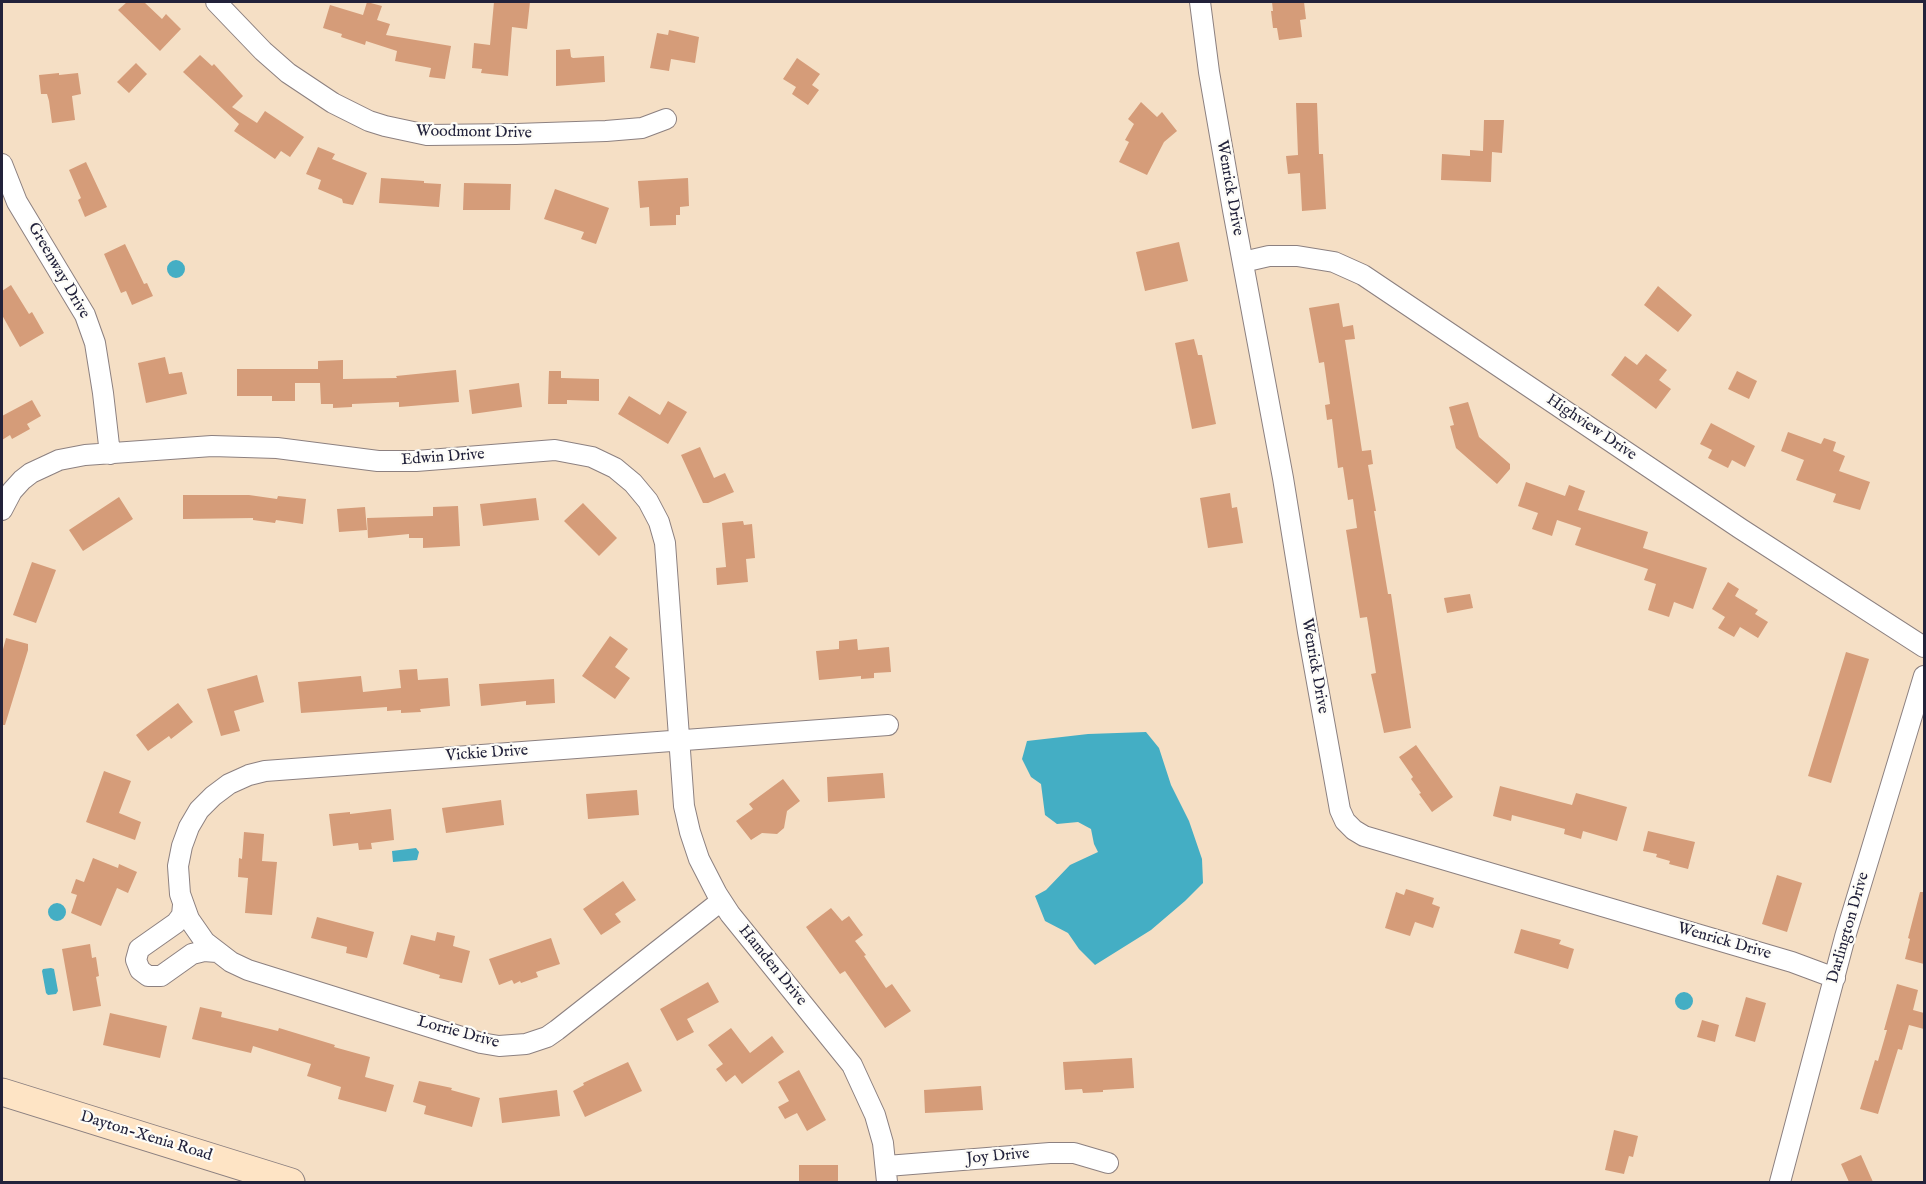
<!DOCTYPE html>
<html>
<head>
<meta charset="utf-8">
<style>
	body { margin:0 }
	#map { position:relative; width:1926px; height:1184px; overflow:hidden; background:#f5dfc5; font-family:"IM FELL English",serif }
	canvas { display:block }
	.frame { position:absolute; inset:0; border:3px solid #22223b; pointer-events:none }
</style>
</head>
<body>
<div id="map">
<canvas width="1926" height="1184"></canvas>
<div class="frame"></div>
</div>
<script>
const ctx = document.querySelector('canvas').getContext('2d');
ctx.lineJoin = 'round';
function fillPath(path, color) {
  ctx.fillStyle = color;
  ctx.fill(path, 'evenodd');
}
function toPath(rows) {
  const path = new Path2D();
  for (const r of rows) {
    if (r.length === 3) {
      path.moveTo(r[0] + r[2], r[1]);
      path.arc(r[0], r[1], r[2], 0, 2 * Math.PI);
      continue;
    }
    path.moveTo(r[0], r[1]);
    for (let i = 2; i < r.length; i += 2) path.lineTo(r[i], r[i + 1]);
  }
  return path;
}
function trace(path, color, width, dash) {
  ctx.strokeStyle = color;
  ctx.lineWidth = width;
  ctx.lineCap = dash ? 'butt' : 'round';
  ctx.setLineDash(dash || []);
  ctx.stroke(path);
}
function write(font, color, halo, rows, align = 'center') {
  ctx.font = font + ' "IM FELL English",serif';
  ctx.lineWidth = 4.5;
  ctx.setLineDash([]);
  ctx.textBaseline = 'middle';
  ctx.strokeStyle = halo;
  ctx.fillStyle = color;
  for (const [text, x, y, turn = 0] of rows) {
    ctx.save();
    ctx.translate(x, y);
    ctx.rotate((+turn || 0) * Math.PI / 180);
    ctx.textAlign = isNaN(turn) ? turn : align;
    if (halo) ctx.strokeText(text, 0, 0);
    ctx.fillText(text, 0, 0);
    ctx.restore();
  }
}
const water = toPath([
	[176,269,9],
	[1146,732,1159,748,1171,785,1189,821,1202,859,1203,883,1185,901,1151,930,1095,965,1079,949,1068,933,1045,921,1035,896,1046,890,1070,865,1098,852,1094,844,1091,829,1078,822,1057,824,1045,815,1041,784,1031,777,1022,759,1027,741,1088,734],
	[416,848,419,852,417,860,393,862,392,851],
	[57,912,9],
	[51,968,54,969,58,991,56,994,48,995,46,993,42,971,43,969],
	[1684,1001,9]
]);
const building = toPath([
	[127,2,144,2,162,19,166,14,181,29,160,51,118,10],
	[367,2,382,6,377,20,390,24,386,35,451,46,445,79,429,77,431,68,395,61,397,51,366,41,365,45,341,37,342,34,323,28,330,5,363,15],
	[494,2,530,2,527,29,512,27,508,76,481,73,482,69,472,68,474,43,490,45],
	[1272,2,1304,2,1306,19,1300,20,1302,37,1279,40,1277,28,1273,28,1271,11,1273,11],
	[669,30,699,37,695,63,671,59,669,71,650,68,657,33,668,35],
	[570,49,571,57,573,58,604,56,605,82,556,86,556,50],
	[200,55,212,66,214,64,243,96,232,107,257,123,265,111,304,137,290,157,281,151,275,159,234,131,239,124,183,72],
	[797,58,820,74,812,85,819,90,808,105,792,94,796,87,783,79],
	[136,63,147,74,129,93,117,82],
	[59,73,59,75,78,73,81,94,72,96,75,120,52,123,49,101,47,94,41,94,39,75],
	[1141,102,1157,117,1162,112,1177,131,1164,142,1147,175,1119,162,1129,142,1125,140,1134,124,1128,119],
	[1296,103,1317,103,1319,154,1323,154,1326,209,1302,211,1300,173,1288,174,1286,156,1298,155],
	[1484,120,1504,120,1502,153,1492,152,1491,182,1441,180,1442,154,1470,156,1470,150,1483,151],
	[318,147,335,154,332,159,367,173,353,205,343,203,342,199,318,189,321,180,306,174],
	[86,162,107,207,85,217,78,200,81,198,69,170],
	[381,178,424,181,424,183,441,184,439,207,379,203],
	[688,178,689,206,680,207,680,215,676,215,676,225,650,226,649,207,640,208,638,181],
	[464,183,511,184,510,210,463,210],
	[555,189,609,208,596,244,581,239,584,232,544,219],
	[1179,242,1188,281,1145,291,1136,252],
	[125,244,144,284,147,283,153,296,132,305,126,291,121,293,104,254],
	[11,285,29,314,32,312,44,333,20,347,2,315,2,291],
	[1658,286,1692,315,1678,332,1644,305],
	[1339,303,1343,327,1353,325,1355,339,1345,340,1362,451,1371,450,1373,464,1368,465,1376,511,1374,511,1388,594,1391,594,1411,728,1384,733,1371,674,1376,673,1367,617,1360,618,1346,530,1357,528,1353,499,1348,500,1343,467,1338,468,1332,419,1327,420,1325,405,1330,404,1324,362,1319,363,1309,308],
	[1194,339,1198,355,1202,355,1216,424,1192,429,1175,343],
	[1646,354,1667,370,1659,380,1671,389,1656,409,1611,375,1625,356,1637,365],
	[165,357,169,374,182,372,187,394,146,403,138,363],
	[343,360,343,379,397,378,396,376,456,370,459,402,399,407,399,402,352,404,352,407,333,408,333,404,321,404,320,383,295,383,295,401,272,401,272,396,237,396,237,369,318,369,318,361],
	[549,371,561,371,561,378,599,379,599,401,567,400,567,404,548,404],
	[1737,371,1757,381,1749,399,1728,389],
	[519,383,522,407,472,414,469,390],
	[629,396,660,415,668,401,687,412,668,444,618,414],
	[32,400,41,416,27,424,30,429,12,439,10,435,2,440,2,416],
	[1468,402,1479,437,1510,464,1510,469,1497,484,1456,448,1450,426,1454,425,1449,407],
	[1711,423,1755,446,1745,467,1732,460,1728,468,1708,458,1712,450,1700,444],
	[1788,432,1821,444,1824,438,1836,442,1833,451,1845,456,1839,471,1870,482,1860,510,1833,502,1836,494,1796,480,1804,460,1781,451],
	[700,447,714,478,725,473,734,492,708,503,703,503,681,455],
	[1526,482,1565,496,1569,485,1585,491,1578,510,1648,532,1643,548,1707,568,1693,609,1674,602,1669,617,1648,610,1656,584,1644,580,1648,569,1575,545,1581,528,1557,520,1552,536,1532,529,1538,513,1518,506],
	[1230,493,1232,508,1237,507,1243,543,1208,548,1200,498],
	[183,495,249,495,277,499,278,496,306,499,303,524,276,520,275,523,253,520,253,518,183,519],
	[119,497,133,519,83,551,69,530],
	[536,498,539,520,483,526,480,504],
	[583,503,617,538,599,556,564,521],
	[458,506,460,546,423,548,423,538,409,538,409,534,368,538,367,518,433,516,433,507],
	[365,507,367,530,339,532,337,509],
	[743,521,744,525,752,524,755,558,746,559,748,582,717,585,716,568,726,567,722,523],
	[32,562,56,570,36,623,13,615],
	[1728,582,1739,589,1735,596,1758,610,1755,614,1768,622,1758,638,1740,627,1734,637,1718,628,1725,617,1712,609],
	[1470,594,1473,608,1447,613,1444,598],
	[610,636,628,649,615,667,630,678,615,699,582,676],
	[6,638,28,644,28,650,5,725,2,725,2,653],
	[857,639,858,650,889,647,891,672,874,673,874,678,861,679,861,676,819,680,816,651,839,649,839,641],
	[1846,652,1869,659,1831,783,1808,776],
	[417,669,418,680,448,678,450,706,420,709,421,712,401,713,401,710,387,711,387,707,301,713,298,682,361,676,363,692,401,688,399,670],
	[257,675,264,702,234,711,240,731,221,736,207,689],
	[554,679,555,703,526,705,526,701,481,706,479,684],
	[178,703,193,722,171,739,169,736,148,751,136,735],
	[1416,745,1453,797,1432,812,1419,794,1421,793,1411,779,1413,777,1399,757],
	[104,771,131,781,119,813,141,822,135,840,86,822],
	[883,773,885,798,828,802,827,777],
	[783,779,800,801,787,811,784,828,777,834,762,833,751,840,736,821,753,809,749,804],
	[1500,786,1572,805,1576,793,1627,807,1617,841,1583,831,1581,839,1564,834,1565,829,1512,815,1511,821,1493,816],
	[637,790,639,815,588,819,586,794],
	[501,800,504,825,446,833,442,808],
	[391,809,394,840,371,843,372,849,359,850,358,843,333,846,329,814,350,812,350,814],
	[1648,831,1695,842,1688,869,1669,864,1670,861,1656,857,1657,854,1643,851],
	[244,832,264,834,262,861,277,862,272,915,245,913,248,878,238,877,239,858,242,859],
	[93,858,118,868,119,864,137,872,128,893,117,888,101,926,71,913,77,895,71,893,76,879,84,882],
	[1777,875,1802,883,1787,932,1762,924],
	[623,881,636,900,615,914,621,922,601,935,583,909],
	[1406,889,1434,898,1432,904,1440,907,1433,928,1415,922,1410,936,1385,928,1396,892,1404,895],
	[1920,892,1924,892,1924,964,1905,959,1910,939,1908,938],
	[831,908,842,921,849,916,863,935,855,941,866,955,864,956,886,988,892,984,911,1011,885,1028,845,971,840,974,806,927],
	[317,917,374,932,367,958,346,953,347,947,311,938],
	[1521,929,1561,940,1559,944,1574,949,1568,969,1514,953],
	[437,932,455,936,453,946,470,951,462,983,439,978,440,975,403,964,411,935,435,941],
	[551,938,560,964,536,972,538,977,521,983,520,981,514,984,512,980,499,985,489,959],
	[90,944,92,958,96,957,99,976,96,977,101,1006,73,1011,62,949],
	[708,982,719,1002,687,1019,694,1032,677,1041,660,1009],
	[1897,984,1918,990,1913,1010,1924,1013,1924,1029,1909,1025,1902,1050,1898,1049,1878,1114,1860,1109,1875,1060,1878,1061,1887,1030,1884,1030],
	[1746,997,1766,1003,1755,1042,1735,1036],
	[200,1007,222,1012,221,1017,278,1031,279,1028,335,1045,334,1047,370,1057,365,1077,394,1085,386,1112,338,1099,341,1087,307,1076,311,1064,253,1046,251,1053,192,1039],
	[110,1013,167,1026,160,1058,103,1045],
	[1702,1020,1719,1025,1715,1042,1697,1037],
	[731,1028,750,1053,772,1036,784,1052,742,1084,735,1075,726,1082,716,1069,723,1064,708,1045],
	[1132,1058,1134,1088,1103,1090,1103,1092,1083,1093,1082,1089,1065,1090,1063,1062],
	[628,1062,642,1091,585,1117,573,1091,584,1085,583,1083],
	[799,1070,826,1120,807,1131,797,1113,785,1119,778,1107,789,1101,778,1082],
	[419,1081,452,1088,451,1090,480,1098,472,1127,424,1114,426,1106,413,1102],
	[981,1086,983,1110,925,1113,924,1090],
	[557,1090,560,1116,502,1123,499,1098],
	[1614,1130,1638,1136,1633,1157,1629,1156,1624,1174,1605,1170],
	[1861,1155,1873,1182,1849,1182,1841,1164],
	[799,1165,838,1165,838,1182,799,1182]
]);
const minor = toPath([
	[216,2,263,51,288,73,333,103,369,121,385,126,427,135,516,134,606,131,642,128,666,119],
	[1200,2,1209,72,1233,210,1283,478,1308,632,1340,810,1345,821,1354,830,1364,836,1792,962,1835,978],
	[2,164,17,202,85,315,95,343,103,393,110,454],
	[1243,262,1269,256,1297,256,1334,262,1363,275,1741,529,1924,647],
	[2,510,12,491,22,480,31,473,59,460,85,455,212,446,277,448,378,461,416,461,555,450,592,457,615,468,633,483,648,501,659,522,665,543,684,806,690,832,699,859,717,894,730,914,852,1065,875,1115,883,1143,887,1182],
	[721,901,557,1030,547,1037,526,1044,499,1046,481,1043,248,970,231,962,205,942,189,919,180,894,178,866,182,846,189,827,199,810,213,796,229,784,249,775,265,771,888,725],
	[183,905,182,915,176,923,139,949,136,960,140,970,148,976,161,976,192,954,204,951,217,952],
	[887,1166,1050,1153,1074,1153,1108,1163],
	[1780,1182,1845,937,1924,676]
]);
const secondary = toPath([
	[2,1092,291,1182]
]);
const streetNames = [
	["Woodmont Drive",474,133,1],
	["Wenrick Drive",1229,188,80],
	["Greenway Drive",58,271,60],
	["Highview Drive",1591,428,34],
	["Edwin Drive",443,458,-4],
	["Wenrick Drive",1314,666,80],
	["Vickie Drive",487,754,-4],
	["Darlington Drive",1849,928,-74],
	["Wenrick Drive",1724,942,16],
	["Hamden Drive",772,966,51],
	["Lorrie Drive",458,1033,15],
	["Dayton-Xenia Road",146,1137,17],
	["Joy Drive",998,1157,-5]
];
fillPath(water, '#44aec4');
fillPath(building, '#d59c79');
trace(minor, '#8c8080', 22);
trace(secondary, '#8c8080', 29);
trace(minor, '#fff', 20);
trace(secondary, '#fee4c5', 27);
write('16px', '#22223b', '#fdfcf7', streetNames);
</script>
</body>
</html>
